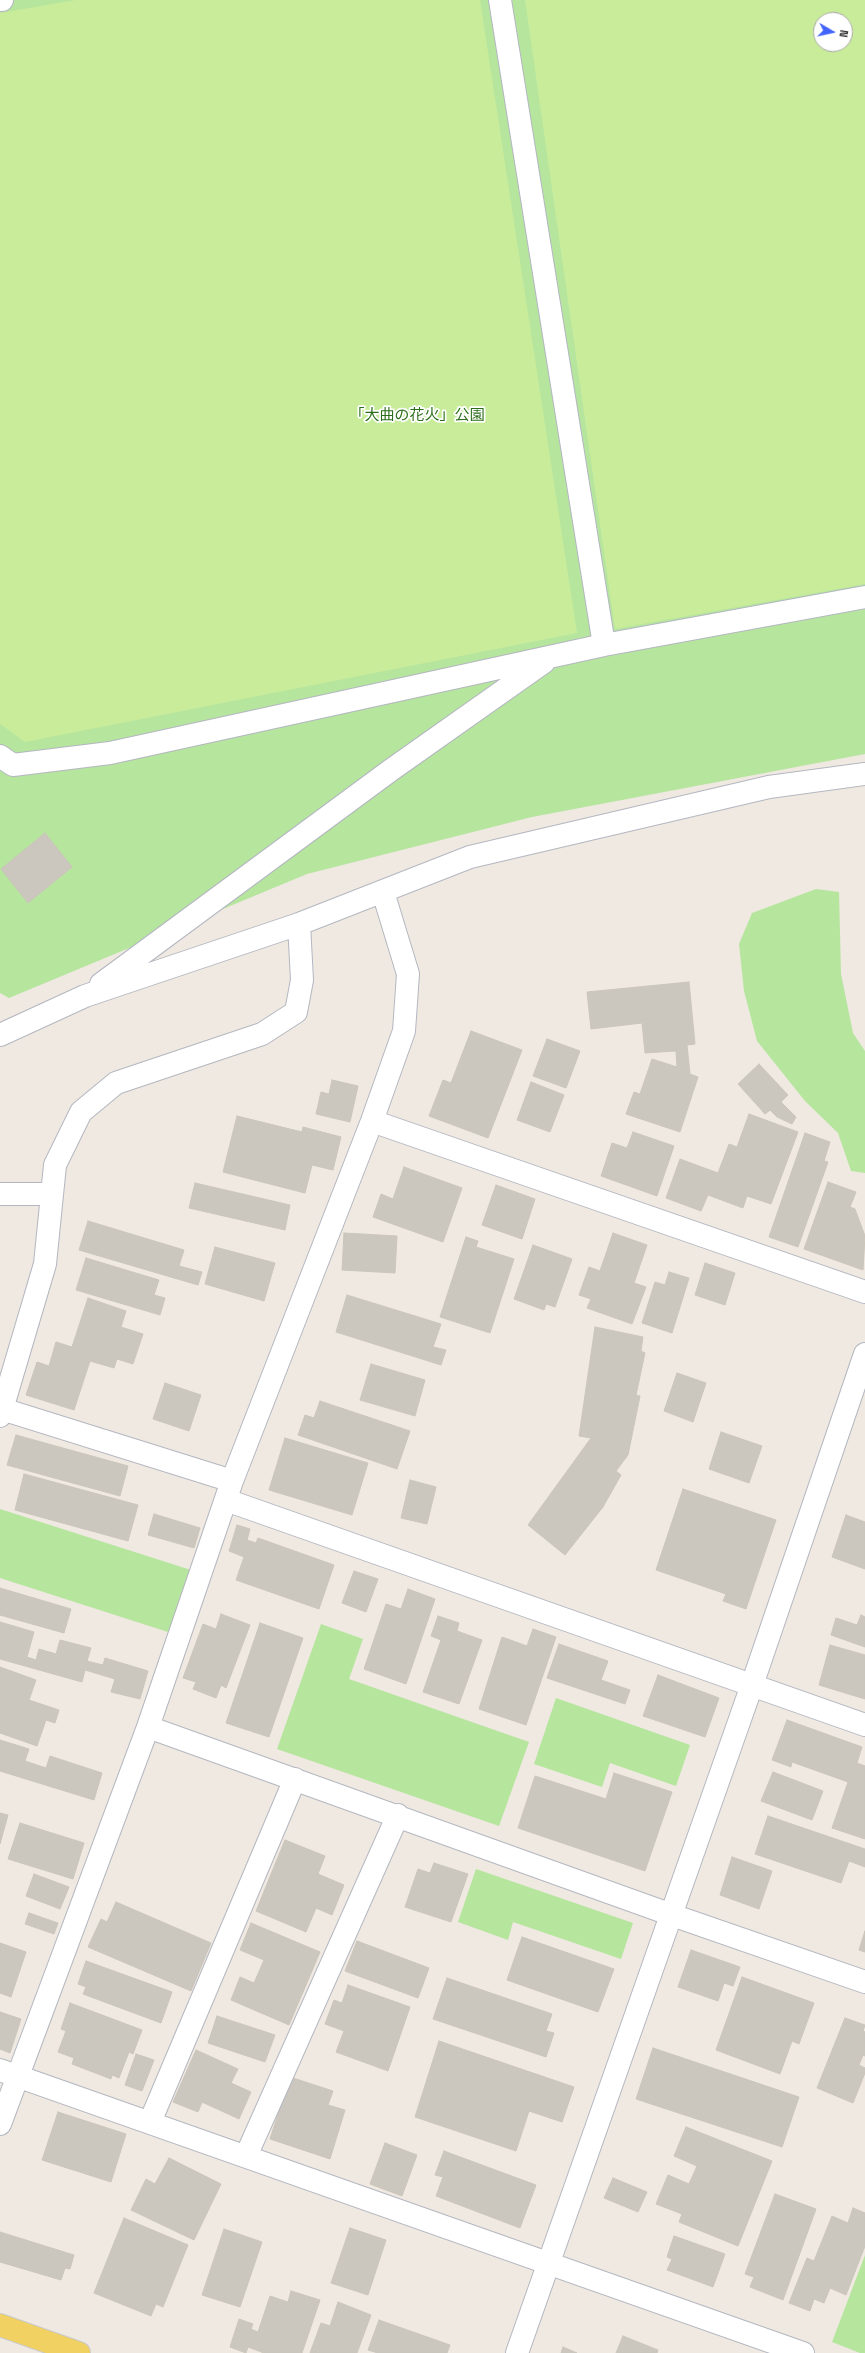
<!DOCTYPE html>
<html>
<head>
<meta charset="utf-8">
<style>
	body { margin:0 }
	#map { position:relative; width:865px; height:2353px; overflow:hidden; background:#efe9e1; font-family:"Space Grotesk",sans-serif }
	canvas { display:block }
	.north { position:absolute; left:813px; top:12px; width:40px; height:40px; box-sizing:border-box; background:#fff; border:1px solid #ababab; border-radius:50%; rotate:99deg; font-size:11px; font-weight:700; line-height:16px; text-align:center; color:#2e2e2e }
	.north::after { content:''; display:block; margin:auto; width:14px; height:18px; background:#4264fb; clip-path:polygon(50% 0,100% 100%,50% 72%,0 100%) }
</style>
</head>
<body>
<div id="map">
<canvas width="865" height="2353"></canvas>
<div class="north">N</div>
</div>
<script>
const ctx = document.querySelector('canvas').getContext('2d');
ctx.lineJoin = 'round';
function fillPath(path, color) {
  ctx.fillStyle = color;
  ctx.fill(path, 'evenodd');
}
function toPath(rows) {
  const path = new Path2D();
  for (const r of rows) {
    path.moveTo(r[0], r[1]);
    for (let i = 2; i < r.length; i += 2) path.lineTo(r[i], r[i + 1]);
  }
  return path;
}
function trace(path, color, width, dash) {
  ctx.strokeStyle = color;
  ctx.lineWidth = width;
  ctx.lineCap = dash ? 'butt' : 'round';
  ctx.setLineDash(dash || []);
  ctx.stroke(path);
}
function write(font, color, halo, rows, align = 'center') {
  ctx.font = font + ' "Space Grotesk","Noto Sans JP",sans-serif';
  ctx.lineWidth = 3.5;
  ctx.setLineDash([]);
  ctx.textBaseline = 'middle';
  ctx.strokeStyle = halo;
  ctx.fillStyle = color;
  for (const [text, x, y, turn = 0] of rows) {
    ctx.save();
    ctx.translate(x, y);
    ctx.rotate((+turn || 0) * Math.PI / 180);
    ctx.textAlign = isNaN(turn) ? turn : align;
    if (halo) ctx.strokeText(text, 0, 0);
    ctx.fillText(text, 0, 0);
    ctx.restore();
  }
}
const green = toPath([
	[0,0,865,0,865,754,532,817,307,874,9,998,0,993],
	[821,20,845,20,845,44,821,44],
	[816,889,839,892,841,974,853,1033,865,1051,865,1173,851,1171,838,1133,805,1101,757,1041,744,991,739,944,752,913],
	[0,1509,191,1570,171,1633,0,1578],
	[321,1624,363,1639,349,1679,529,1742,499,1826,277,1749],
	[556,1698,690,1745,676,1786,610,1763,602,1787,534,1764],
	[476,1869,633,1923,621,1959,513,1922,508,1940,458,1922],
	[865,2255,865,2353,860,2353,832,2342]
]);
const pitch = toPath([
	[76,0,480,0,577,633,25,742,0,724,0,13],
	[525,0,865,0,865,584,615,629],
	[821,20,845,20,845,44,821,44]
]);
const building = toPath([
	[45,833,72,867,28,903,1,869,45,833],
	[689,982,695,1044,687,1045,690,1074,698,1077,680,1132,626,1114,634,1092,640,1094,652,1059,677,1067,676,1051,645,1053,642,1023,591,1029,587,992,689,982],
	[471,1031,522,1050,488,1138,429,1116,443,1080,451,1083,471,1031],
	[547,1039,580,1051,566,1088,533,1076,547,1039],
	[759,1064,788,1095,781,1102,796,1117,792,1124,777,1117,770,1110,765,1114,738,1084,759,1064],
	[332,1080,358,1086,350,1122,316,1114,321,1092,329,1094,332,1080],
	[531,1082,564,1095,550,1132,517,1120,531,1082],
	[749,1114,798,1132,771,1204,747,1196,743,1208,708,1195,701,1211,666,1198,680,1159,718,1173,729,1144,737,1147,749,1114],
	[237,1116,302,1132,303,1127,341,1137,333,1170,312,1165,305,1193,223,1172,237,1116],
	[633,1132,674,1146,657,1196,601,1176,612,1143,627,1148,633,1132],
	[805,1133,830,1142,824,1161,828,1162,798,1247,769,1237,805,1133],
	[404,1167,462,1188,443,1242,373,1217,381,1194,393,1199,404,1167],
	[828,1182,856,1192,850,1207,855,1209,865,1236,863,1270,804,1249,828,1182],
	[195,1183,290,1205,285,1230,189,1208,195,1183],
	[496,1185,535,1199,522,1239,482,1225,496,1185],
	[88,1221,184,1250,179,1266,202,1272,198,1285,79,1250,88,1221],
	[344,1233,397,1236,395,1273,342,1270,344,1233],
	[613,1233,647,1245,634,1283,646,1287,632,1324,587,1308,591,1299,579,1295,589,1267,600,1271,613,1233],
	[466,1237,478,1241,476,1247,514,1259,490,1333,440,1317,466,1237],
	[533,1245,572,1259,555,1307,546,1304,544,1310,514,1299,533,1245],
	[215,1247,275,1263,264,1301,205,1284,215,1247],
	[86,1258,159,1280,154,1295,165,1298,160,1315,76,1290,86,1258],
	[705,1263,735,1273,725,1305,695,1295,705,1263],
	[669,1272,689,1278,672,1333,642,1323,655,1282,665,1285,669,1272],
	[347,1295,441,1324,433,1347,446,1350,441,1365,336,1332,347,1295],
	[88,1298,126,1311,121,1327,143,1334,133,1364,117,1359,114,1368,90,1361,74,1410,26,1395,37,1362,49,1366,56,1342,72,1347,88,1298],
	[595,1327,643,1337,641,1351,645,1353,636,1395,640,1396,628,1455,616,1471,621,1475,603,1507,565,1555,528,1525,591,1438,579,1436,595,1327],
	[371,1364,425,1380,415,1416,360,1400,371,1364],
	[677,1373,706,1383,693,1422,664,1411,677,1373],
	[165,1383,201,1395,189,1431,153,1419,165,1383],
	[320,1401,410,1431,397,1469,298,1435,305,1415,314,1418,320,1401],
	[721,1432,762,1446,749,1483,709,1469,721,1432],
	[16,1435,128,1466,120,1496,7,1465,16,1435],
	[285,1438,368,1463,352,1515,269,1490,285,1438],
	[24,1474,138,1505,128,1541,15,1510,24,1474],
	[410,1480,436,1487,427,1524,401,1518,410,1480],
	[683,1489,776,1520,746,1609,723,1601,726,1594,656,1570,683,1489],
	[154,1514,200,1528,194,1548,148,1535,154,1514],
	[846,1515,865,1522,865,1569,832,1557,846,1515],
	[237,1525,250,1529,247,1540,256,1543,258,1538,334,1565,319,1609,236,1580,244,1557,229,1551,237,1525],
	[354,1571,378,1579,366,1612,342,1603,354,1571],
	[0,1588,71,1609,64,1633,0,1615,0,1588],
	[408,1589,435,1599,406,1684,364,1669,386,1604,401,1609,408,1589],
	[221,1614,250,1625,226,1688,221,1685,216,1698,193,1689,196,1682,183,1678,203,1624,216,1629,221,1614],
	[861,1615,865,1617,865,1647,831,1635,836,1618,857,1625,861,1615],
	[438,1616,459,1623,457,1631,482,1640,459,1704,423,1692,441,1640,431,1636,438,1616],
	[0,1622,34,1632,27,1657,36,1660,39,1649,56,1654,60,1640,91,1648,87,1661,103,1665,105,1658,148,1671,140,1699,111,1692,115,1679,85,1670,82,1682,0,1659,0,1622],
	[260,1623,303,1638,269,1737,226,1723,260,1623],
	[533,1629,556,1637,526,1725,479,1709,502,1637,527,1646,533,1629],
	[559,1644,608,1661,601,1680,630,1690,625,1704,547,1678,559,1644],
	[830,1645,865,1655,865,1699,819,1685,830,1645],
	[0,1667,36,1680,29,1700,59,1710,55,1723,46,1720,37,1746,0,1733,0,1667],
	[658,1675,719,1698,705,1737,643,1716,658,1675],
	[787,1720,862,1747,857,1763,865,1766,865,1839,832,1828,848,1782,792,1762,791,1767,772,1760,787,1720],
	[0,1740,29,1749,25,1761,46,1768,50,1756,102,1773,94,1800,0,1771,0,1740],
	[773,1772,823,1791,812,1820,761,1801,773,1772],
	[614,1773,672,1792,645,1871,518,1828,535,1776,606,1799,614,1773],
	[0,1813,8,1815,0,1844,0,1813],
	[768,1816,865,1849,865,1867,849,1861,841,1883,755,1854,768,1816],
	[20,1823,84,1843,73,1879,8,1859,20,1823],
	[285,1840,325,1856,318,1874,344,1885,332,1915,316,1908,306,1932,256,1911,285,1840],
	[732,1857,772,1871,759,1909,720,1895,732,1857],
	[434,1863,468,1874,451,1922,405,1907,418,1869,430,1873,434,1863],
	[34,1874,69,1887,60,1909,26,1896,34,1874],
	[116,1902,211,1943,191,1991,88,1947,101,1919,107,1922,116,1902],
	[29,1913,58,1923,54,1934,25,1924,29,1913],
	[251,1923,320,1952,289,2025,231,2000,240,1977,254,1983,264,1960,240,1950,251,1923],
	[865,1931,865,1952,859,1950,865,1931],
	[522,1937,614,1969,598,2012,507,1980,522,1937],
	[357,1941,429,1968,418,1998,345,1971,357,1941],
	[0,1943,26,1952,11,1997,0,1993,0,1943],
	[691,1950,740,1967,733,1986,724,1983,718,2001,678,1987,691,1950],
	[86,1961,172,1992,161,2023,83,1994,86,1987,78,1984,86,1961],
	[742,1977,814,2003,799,2044,792,2041,780,2074,716,2050,742,1977],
	[447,1978,552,2014,546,2031,554,2033,546,2057,433,2019,447,1978],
	[348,1985,410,2007,388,2071,336,2052,344,2031,325,2024,334,2000,342,2003,348,1985],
	[70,2003,142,2030,133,2054,129,2052,119,2078,112,2075,111,2079,72,2064,74,2058,58,2052,66,2031,61,2029,70,2003],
	[0,2012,21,2019,10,2053,0,2049,0,2012],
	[217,2016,275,2035,265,2062,208,2043,217,2016],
	[845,2018,865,2025,863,2031,865,2032,865,2056,863,2055,859,2065,865,2068,865,2073,853,2103,817,2088,845,2018],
	[439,2041,574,2087,562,2122,529,2111,516,2151,415,2117,439,2041],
	[653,2048,799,2097,782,2147,636,2099,653,2048],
	[196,2050,238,2069,231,2083,251,2092,239,2119,202,2102,198,2112,173,2102,196,2050],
	[136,2054,154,2060,142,2091,125,2085,136,2054],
	[290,2077,333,2091,328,2105,345,2110,330,2159,270,2139,290,2077],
	[58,2112,126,2134,111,2182,42,2160,58,2112],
	[686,2127,772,2161,738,2246,679,2222,682,2214,656,2204,668,2175,689,2184,697,2166,674,2156,686,2127],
	[385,2143,417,2155,402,2196,370,2184,385,2143],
	[444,2151,536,2185,520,2228,436,2196,443,2177,435,2175,444,2151],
	[169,2158,221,2184,194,2240,131,2210,146,2179,155,2184,169,2158],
	[613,2178,647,2192,638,2212,604,2198,613,2178],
	[775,2194,816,2209,783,2300,750,2287,754,2277,745,2274,775,2194],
	[853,2208,865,2213,865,2246,846,2295,830,2288,824,2303,814,2299,810,2311,789,2303,807,2258,814,2261,832,2216,848,2223,853,2208],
	[124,2218,188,2245,163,2307,156,2304,151,2316,94,2293,124,2218],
	[350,2228,386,2240,368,2295,331,2283,350,2228],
	[224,2229,262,2242,240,2307,202,2295,224,2229],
	[0,2232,74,2255,70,2269,65,2268,61,2280,0,2262,0,2232],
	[674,2236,725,2254,713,2287,667,2270,672,2259,667,2257,674,2236],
	[291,2291,320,2300,302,2353,264,2353,248,2347,246,2353,230,2347,239,2319,253,2324,251,2329,258,2332,270,2296,288,2302,291,2291],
	[338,2302,371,2315,357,2353,310,2353,321,2323,330,2326,338,2302],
	[379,2320,450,2345,447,2353,378,2353,368,2350,379,2320],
	[623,2336,658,2350,657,2353,616,2353,623,2336],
	[563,2347,577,2353,561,2353,563,2347]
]);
const minor = toPath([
	[0,0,2,0],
	[500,0,604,645],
	[0,756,13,765,110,753,604,645,865,597],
	[101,984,391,770,544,662],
	[0,1035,85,996,299,924,470,857,769,787,865,774],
	[372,1121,865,1292],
	[0,1194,51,1194],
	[2,1409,232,1481],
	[0,1416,45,1264,55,1165,81,1112,116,1083,262,1034,296,1012,302,980,299,924],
	[226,1500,865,1725],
	[148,1727,672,1915,865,1982],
	[0,2070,803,2353],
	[150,2122,295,1779],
	[0,2124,148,1727,232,1481,372,1121,404,1031,408,974,383,892],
	[246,2156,398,1815],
	[517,2353,752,1685,865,1354]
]);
const major = toPath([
	[0,2325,79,2353]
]);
const parkNames = [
	["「大曲の花火」公園",417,416]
];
fillPath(green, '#b6e59e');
fillPath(pitch, '#c9ec9a');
fillPath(building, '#cbc7bf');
trace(building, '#cbc5ba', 1);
trace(minor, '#b4b7c1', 24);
trace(major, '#c9c9c9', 24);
trace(minor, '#fff', 22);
trace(major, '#f2d163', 22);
write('15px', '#2c6e1b', '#fff', parkNames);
</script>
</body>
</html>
